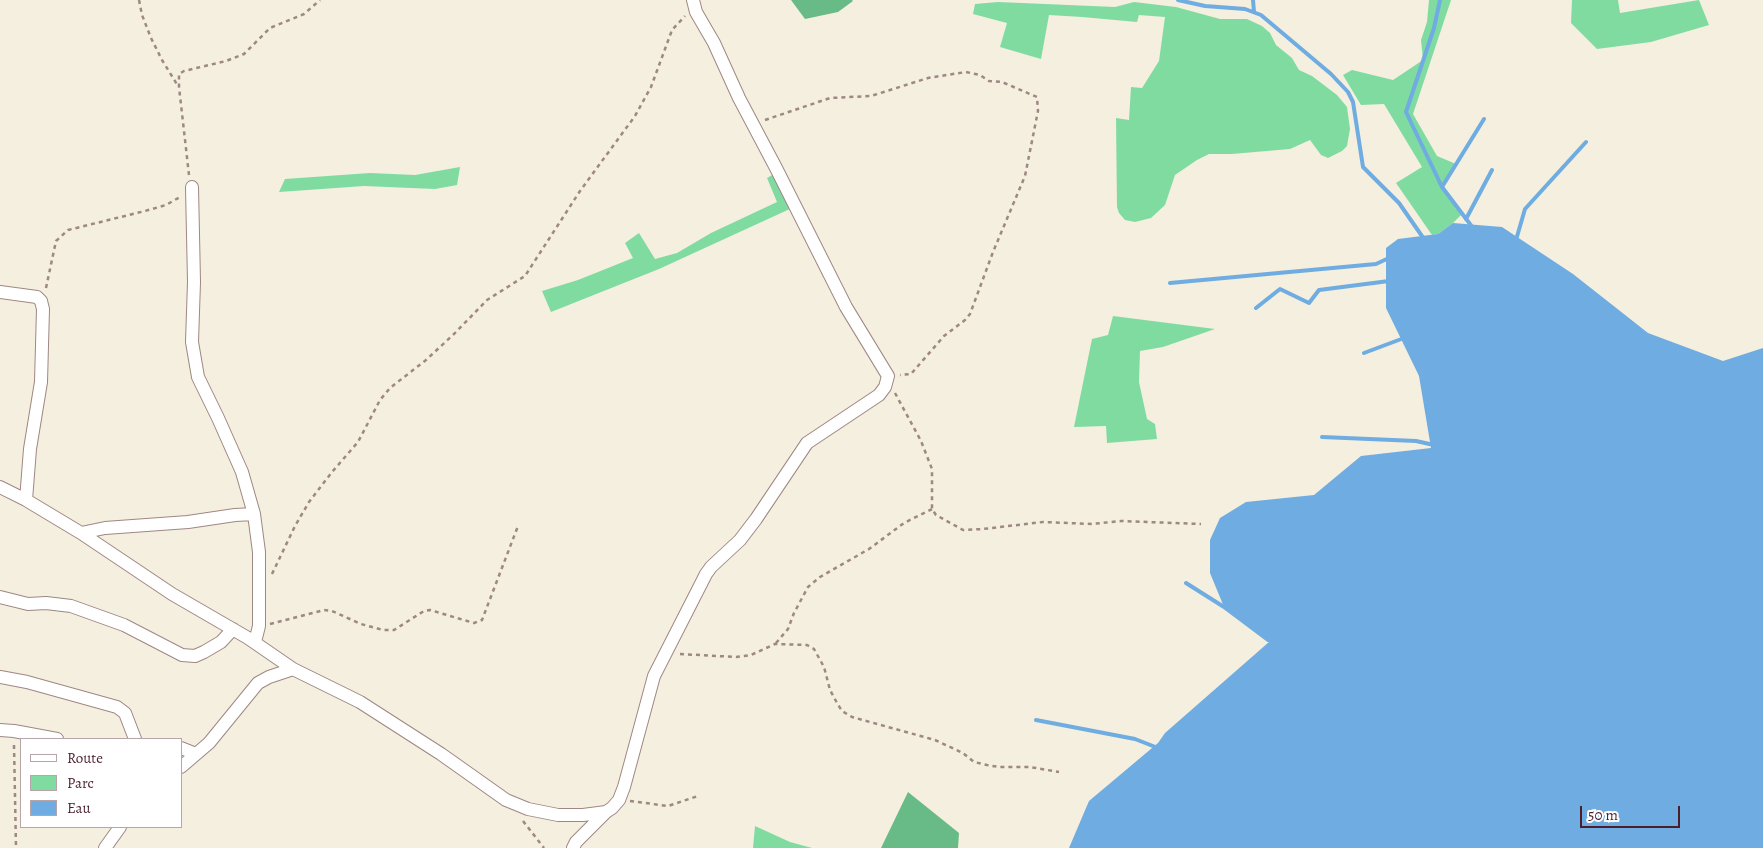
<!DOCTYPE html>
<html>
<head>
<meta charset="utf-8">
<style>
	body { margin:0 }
	#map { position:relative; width:1763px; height:848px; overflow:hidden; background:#f4efde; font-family:Alegreya,serif }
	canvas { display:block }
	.legend { position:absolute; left:20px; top:738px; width:162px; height:90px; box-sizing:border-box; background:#fff; border:1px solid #b7a5aa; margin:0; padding:6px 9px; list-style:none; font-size:15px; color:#4a1f2b }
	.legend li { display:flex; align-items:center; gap:10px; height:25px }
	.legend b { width:25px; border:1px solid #b7a5aa }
	.scale { position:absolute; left:1580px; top:806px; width:100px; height:22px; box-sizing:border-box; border:2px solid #4a1f2b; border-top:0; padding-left:6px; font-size:15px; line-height:18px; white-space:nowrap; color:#4a1f2b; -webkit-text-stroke:4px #fff; paint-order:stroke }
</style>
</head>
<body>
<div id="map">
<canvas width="1763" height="848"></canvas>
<ul class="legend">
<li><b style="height:6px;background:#fff"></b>Route</li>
<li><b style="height:14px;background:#80dba1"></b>Parc</li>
<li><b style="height:14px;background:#6face1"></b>Eau</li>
</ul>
<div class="scale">50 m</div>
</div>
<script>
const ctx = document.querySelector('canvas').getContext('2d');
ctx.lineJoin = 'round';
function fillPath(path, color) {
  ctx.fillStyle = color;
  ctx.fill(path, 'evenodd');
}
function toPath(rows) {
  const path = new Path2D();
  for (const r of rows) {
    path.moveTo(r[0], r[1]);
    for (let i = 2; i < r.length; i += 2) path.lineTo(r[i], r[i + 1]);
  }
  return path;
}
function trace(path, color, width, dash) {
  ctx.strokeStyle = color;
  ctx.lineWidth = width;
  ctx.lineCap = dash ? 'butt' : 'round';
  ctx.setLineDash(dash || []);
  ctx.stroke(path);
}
const green = toPath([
	[1429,0,1451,0,1413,114,1437,156,1456,164,1442,187,1462,214,1453,223,1438,234,1432,235,1396,183,1422,167,1384,104,1361,105,1343,75,1352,70,1393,80,1423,60,1421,40,1427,22],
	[1572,0,1618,0,1620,13,1699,0,1709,25,1651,42,1597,49,1571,23],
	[998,2,1115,7,1134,2,1176,7,1220,19,1247,19,1262,26,1270,33,1276,45,1292,58,1299,70,1312,76,1337,95,1347,107,1350,129,1347,146,1342,151,1328,158,1321,155,1310,140,1290,149,1232,154,1209,154,1197,160,1175,175,1165,205,1151,218,1135,222,1125,220,1119,213,1117,207,1116,118,1129,120,1131,87,1142,88,1159,61,1165,17,1139,15,1137,22,1082,17,1049,15,1041,59,1000,47,1007,23,973,14,975,4],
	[460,167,457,185,435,189,364,186,279,192,285,179,370,173,415,175],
	[774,174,792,208,659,269,551,312,542,291,578,280,633,258,625,243,639,233,655,259,677,253,711,233,777,202,767,178],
	[1113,316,1215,329,1163,347,1140,351,1139,382,1147,419,1155,424,1157,439,1107,443,1106,426,1074,427,1092,339,1108,335],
	[755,826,790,842,812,848,753,848]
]);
const forest = toPath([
	[791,0,852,0,853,1,838,12,805,19],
	[908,792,959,833,958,848,881,848]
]);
const water = toPath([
	[1453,223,1502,227,1573,274,1648,333,1723,361,1763,348,1763,848,1069,848,1089,801,1158,743,1165,733,1269,642,1224,607,1210,573,1210,540,1220,518,1246,502,1314,495,1361,456,1431,448,1419,376,1386,308,1386,248,1398,239,1438,234]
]);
const stream = toPath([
	[1178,0,1205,6,1245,9,1261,15,1331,74,1348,92,1353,102,1363,167,1399,203,1424,239],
	[1253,0,1254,12],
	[1440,0,1434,28,1406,112,1442,187,1473,228],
	[1442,187,1484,119],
	[1466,219,1492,170],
	[1516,240,1525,209,1586,142],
	[1170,283,1376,264,1389,258],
	[1256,308,1280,289,1309,303,1319,290,1389,281],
	[1364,353,1404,338],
	[1322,437,1416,441,1434,445],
	[1186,583,1224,607,1268,640],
	[1036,720,1135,739,1158,748]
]);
const path = toPath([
	[139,0,142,15,151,38,162,60,178,86],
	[765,120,830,98,871,96,928,78,966,72,980,75,989,81,1002,82,1037,97,1038,111,1025,176,993,252,970,314,965,320,944,336,911,374,900,375],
	[189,175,179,87,179,74,184,71,226,61,244,54,270,28,304,14,320,0],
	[46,288,56,241,68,230,145,211,166,205,180,197],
	[895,393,921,441,932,469,932,509,936,515,963,530,983,529,1043,522,1092,524,1121,521,1201,524],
	[272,574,295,526,309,502,332,472,358,442,380,400,390,388,426,360,454,334,487,300,525,276,580,191,635,116,651,87,672,30,685,16],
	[270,624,324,610,332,611,361,624,383,630,394,630,424,611,430,610,474,623,482,620,518,526],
	[776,643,788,629,794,613,808,587,820,577,869,549,904,523,932,509],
	[680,654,736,657,751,655,775,644,807,645,814,649,824,667,830,690,837,703,842,711,852,717,935,740,963,753,974,762,987,765,999,767,1030,767,1059,772],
	[14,745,16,848],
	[630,801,668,806,698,796],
	[523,821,544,848]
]);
const street = toPath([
	[192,187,194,282,192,342,198,377,218,418,242,472,254,514,259,552,259,626,255,642],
	[0,292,37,297,41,301,43,309,41,382,30,449,26,500],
	[0,487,26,500,81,533,172,594,248,638,293,669,360,702,441,754,506,800,528,809,558,815,583,815,606,812,612,808,619,800,624,787,654,676,706,574,711,567,740,540,756,519,807,443,879,395,885,387,888,376,846,307,776,168,739,98,714,43,696,12,693,0],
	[81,533,105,528,188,522,235,515,254,514],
	[0,597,28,604,46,603,71,606,124,625,182,655,195,656,204,652,221,642,233,629],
	[0,677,27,682,117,707,125,713,135,739],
	[0,730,14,731,57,739],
	[181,748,196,754],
	[181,767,209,743,258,683,269,677,293,669],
	[105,848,120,827],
	[573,848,576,842,606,812]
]);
fillPath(green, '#80dba1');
fillPath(forest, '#68bb87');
fillPath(water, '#6face1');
trace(stream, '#6face1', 4);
trace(street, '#9f8784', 14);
trace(path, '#9f8784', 2.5, [4, 4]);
trace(street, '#fff', 12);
</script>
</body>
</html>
